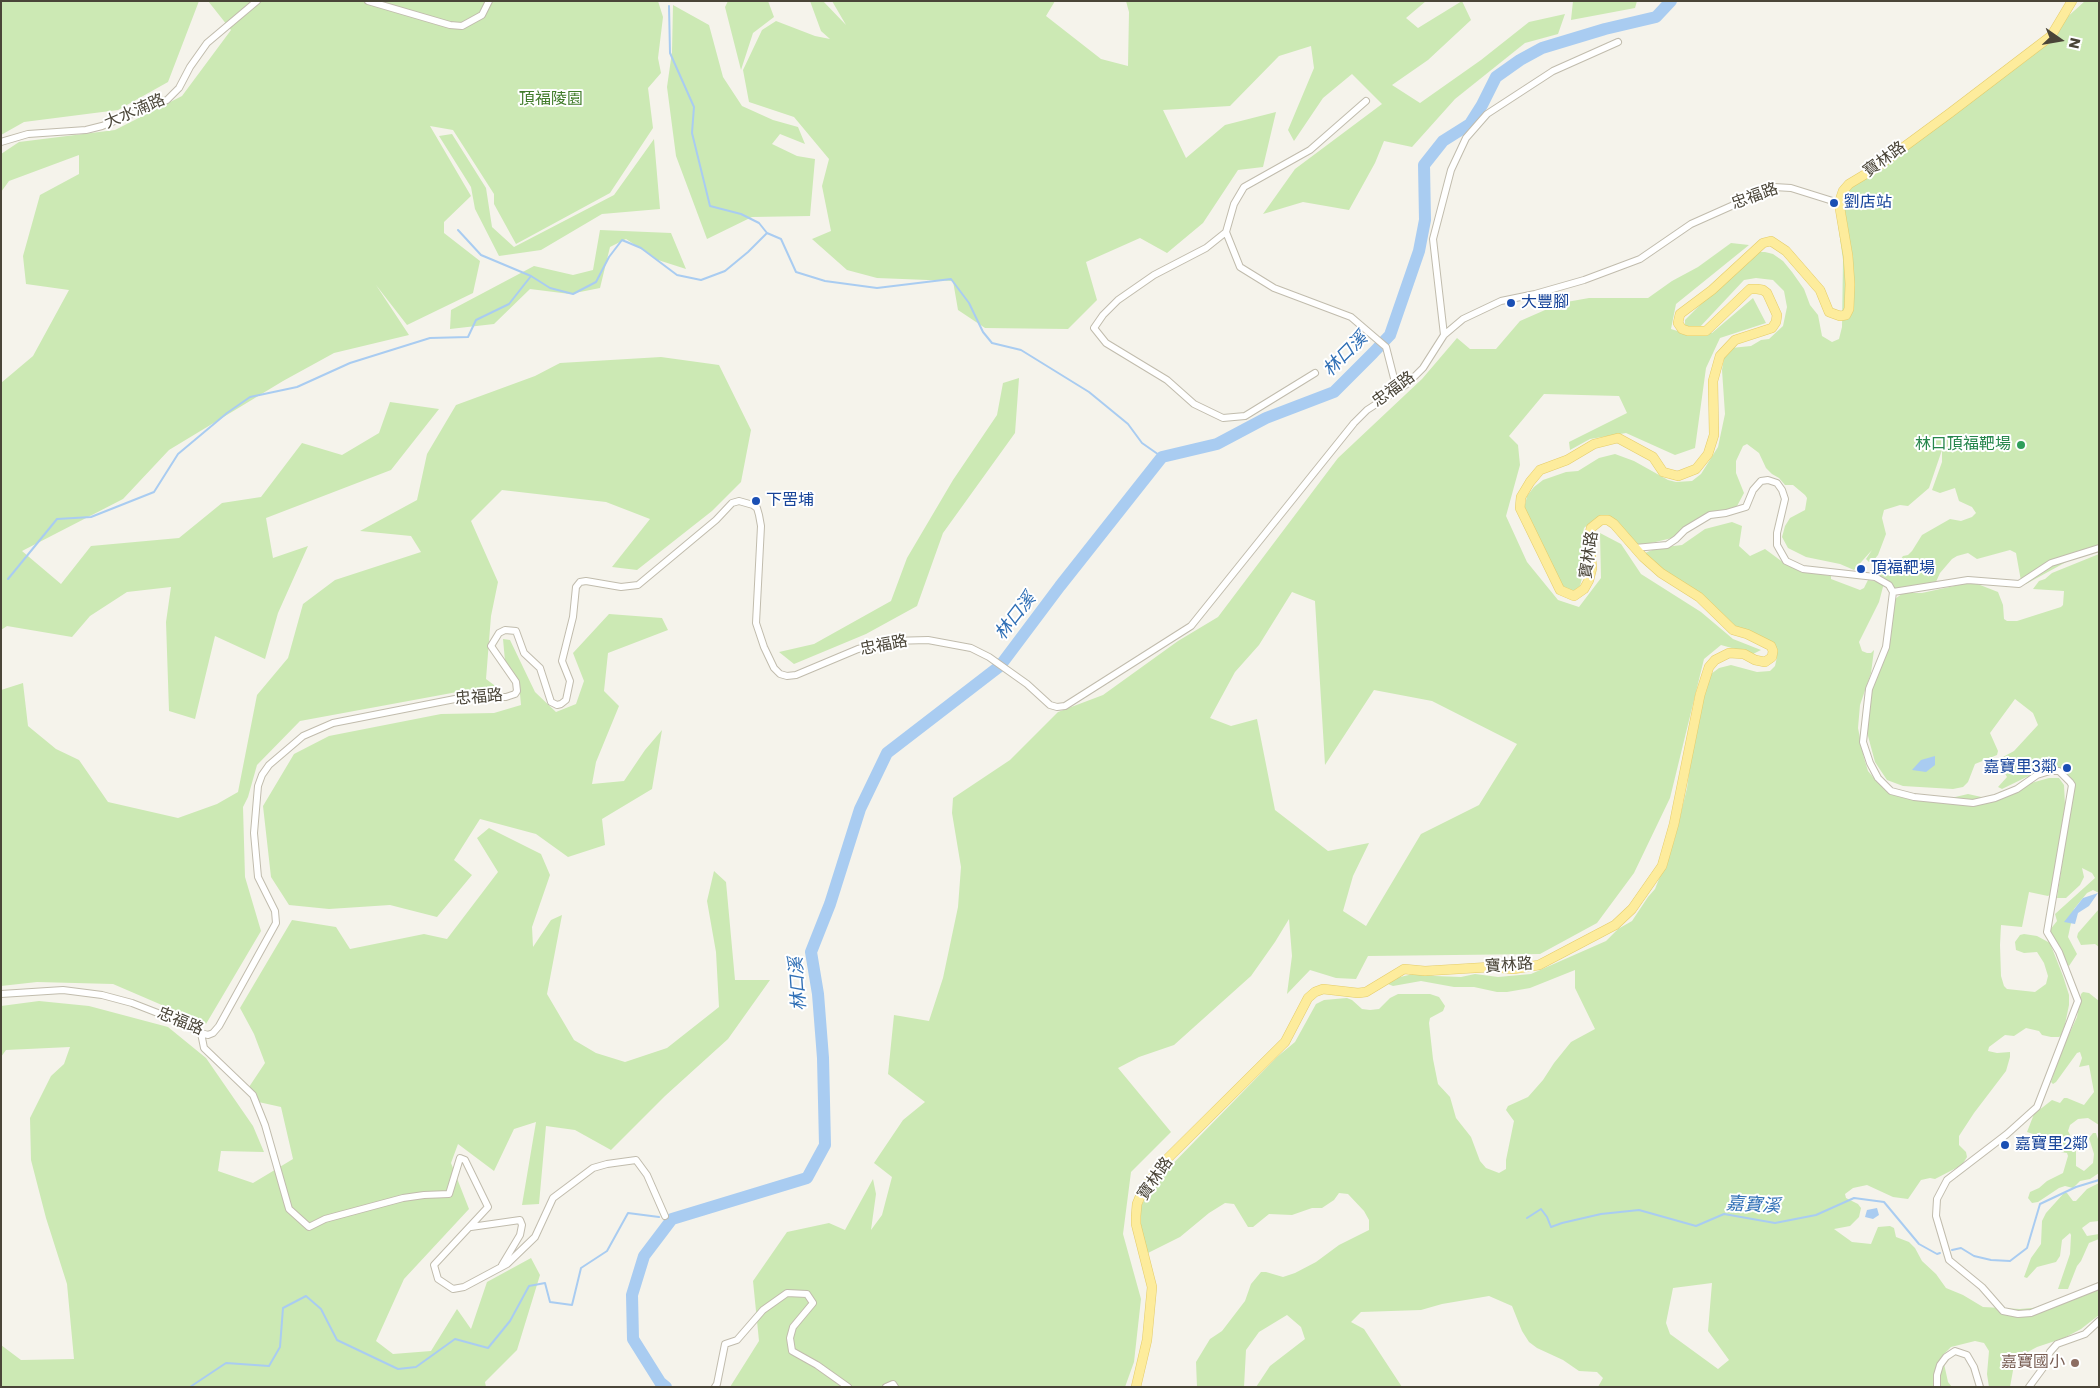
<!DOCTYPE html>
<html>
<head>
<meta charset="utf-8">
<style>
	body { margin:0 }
	#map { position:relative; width:2100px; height:1388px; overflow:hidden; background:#f5f3eb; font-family:Poppins,sans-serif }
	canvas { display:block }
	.frame { position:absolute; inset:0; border:2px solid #4a4538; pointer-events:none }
	.north { position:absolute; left:2035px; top:15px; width:50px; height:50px; -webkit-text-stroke:4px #fff; paint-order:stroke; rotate:103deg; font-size:14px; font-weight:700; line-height:20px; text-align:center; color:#4a4538 }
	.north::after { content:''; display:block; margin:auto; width:18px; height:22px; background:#4a4538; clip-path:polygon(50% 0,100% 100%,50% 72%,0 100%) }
</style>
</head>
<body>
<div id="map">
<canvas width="2100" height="1388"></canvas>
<div class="frame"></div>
<div class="north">N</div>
</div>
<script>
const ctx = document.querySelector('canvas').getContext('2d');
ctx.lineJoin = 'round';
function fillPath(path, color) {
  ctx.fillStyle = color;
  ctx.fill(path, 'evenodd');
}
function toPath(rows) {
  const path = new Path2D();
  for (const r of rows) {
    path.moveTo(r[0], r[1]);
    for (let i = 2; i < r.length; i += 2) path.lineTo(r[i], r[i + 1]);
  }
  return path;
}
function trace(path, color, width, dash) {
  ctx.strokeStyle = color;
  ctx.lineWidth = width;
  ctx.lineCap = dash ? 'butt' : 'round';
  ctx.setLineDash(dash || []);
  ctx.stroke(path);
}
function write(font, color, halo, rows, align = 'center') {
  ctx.font = font + ' Poppins,"Noto Sans TC",sans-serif';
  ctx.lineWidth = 4;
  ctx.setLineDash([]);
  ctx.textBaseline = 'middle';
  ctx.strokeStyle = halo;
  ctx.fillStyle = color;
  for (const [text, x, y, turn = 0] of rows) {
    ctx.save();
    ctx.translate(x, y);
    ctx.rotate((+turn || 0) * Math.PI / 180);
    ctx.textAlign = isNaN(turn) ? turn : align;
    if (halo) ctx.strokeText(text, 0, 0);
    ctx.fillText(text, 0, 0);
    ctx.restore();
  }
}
const green = toPath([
	[1,1,199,1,168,82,118,110,24,122,1,135],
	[208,1,658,1,663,17,658,58,661,73,648,88,653,128,610,193,516,244,494,204,494,194,453,130,430,126,471,196,444,222,444,233,480,261,473,293,407,325,376,285,409,335,334,353,283,381,169,450,123,499,22,551,61,584,91,546,179,538,222,503,261,497,302,443,342,455,379,433,390,402,439,409,391,470,266,518,273,558,308,546,278,613,265,659,215,636,195,719,169,711,166,622,171,587,127,592,90,616,72,637,7,626,1,630,1,383,33,356,69,290,26,284,23,256,40,195,79,174,79,155,9,181,1,192,1,154,19,142,115,130,182,96,231,30],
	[728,1,768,1,774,17,753,33,741,70,725,7],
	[810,1,823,1,846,25,832,1,1055,1,1046,16,1101,59,1128,66,1129,12,1126,1,1426,1,1406,18,1418,28,1462,1,1471,20,1428,60,1392,85,1420,103,1481,60,1529,22,1565,14,1558,34,1525,43,1455,99,1412,147,1384,141,1375,163,1349,210,1303,202,1263,214,1295,169,1382,104,1352,74,1323,98,1294,141,1288,130,1314,68,1311,46,1279,56,1230,106,1163,110,1186,158,1225,125,1276,112,1263,167,1238,170,1203,223,1167,253,1140,238,1086,262,1097,300,1068,329,985,328,958,310,953,281,877,278,847,270,812,239,831,231,822,186,829,159,794,117,749,102,743,70,762,30,776,21,815,36,830,39,821,31],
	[1573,1,1637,1,1635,8,1571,20],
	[2085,1,2099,1,2099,544,2026,584,2021,581,2016,553,2010,550,1977,559,1968,553,1957,556,1952,559,1940,573,1935,584,1897,590,1886,579,1877,574,1880,566,1885,563,1896,566,1903,556,1908,555,1912,551,1922,535,1950,519,1961,521,1972,517,1976,513,1972,507,1959,501,1955,488,1940,493,1932,490,1942,462,1942,450,1929,488,1908,506,1900,505,1884,510,1882,518,1886,534,1878,555,1873,561,1869,562,1866,559,1872,550,1854,570,1840,564,1806,557,1788,548,1782,537,1785,526,1790,518,1805,510,1807,498,1805,495,1793,485,1785,485,1779,478,1772,474,1766,468,1759,453,1747,444,1743,446,1736,461,1736,473,1744,493,1736,508,1685,527,1672,538,1643,545,1631,543,1611,524,1599,521,1591,522,1584,528,1581,544,1582,578,1580,586,1574,591,1562,590,1523,513,1527,496,1534,487,1543,480,1566,472,1578,471,1599,458,1615,454,1634,461,1668,480,1676,482,1692,481,1701,474,1718,447,1725,414,1722,370,1724,358,1731,348,1751,346,1761,340,1769,339,1783,326,1787,307,1784,291,1773,280,1756,278,1744,280,1699,328,1685,328,1685,320,1750,255,1757,252,1765,252,1773,254,1783,261,1792,272,1804,289,1810,305,1818,315,1822,336,1832,342,1839,339,1842,327,1843,260,1837,217,1843,194,1867,173,2026,61,2057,36,2064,20],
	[673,5,709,25,723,77,742,106,773,120,798,127,805,144,780,134,772,144,797,156,815,159,810,216,752,217,707,239,676,156,667,87,672,52],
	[452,134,486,188,492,227,514,247,614,195,654,139,660,209,602,214,541,250,499,256,475,209,471,187,439,136],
	[600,230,671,233,686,269,658,260,626,239,610,247,600,288,570,294,530,289,494,324,450,329,451,310,534,266,573,275,593,270],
	[1731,243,1749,245,1676,304,1671,329,1684,333,1712,333,1753,298,1766,323,1720,338,1706,368,1695,448,1675,455,1626,433,1590,439,1570,450,1569,442,1627,413,1619,396,1544,394,1509,436,1518,445,1520,465,1506,516,1527,562,1558,600,1579,607,1601,578,1600,533,1621,544,1641,574,1701,612,1733,639,1761,650,1753,654,1721,645,1704,659,1670,798,1634,873,1597,923,1540,954,1368,956,1356,979,1336,978,1310,970,1287,994,1292,956,1289,919,1275,942,1251,976,1174,1045,1139,1057,1118,1068,1171,1132,1131,1172,1123,1234,1141,1299,1134,1362,1125,1387,730,1387,759,1341,753,1281,787,1232,829,1223,845,1230,873,1179,876,1194,871,1230,882,1215,892,1177,874,1163,903,1120,925,1102,888,1074,894,1015,929,1021,943,978,958,907,961,867,952,813,953,798,1010,760,1058,712,1103,695,1178,641,1218,617,1338,458,1422,379,1457,338,1470,349,1496,349,1520,321,1561,303,1589,298,1648,298,1672,281,1698,267],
	[1292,592,1315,601,1325,765,1374,690,1432,701,1517,744,1479,805,1421,834,1366,926,1343,911,1353,876,1369,843,1328,851,1275,810,1257,719,1231,726,1210,718,1235,672,1259,645],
	[661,357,719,365,751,430,741,482,712,511,637,570,612,567,650,519,606,502,502,490,471,521,498,582,491,616,486,679,502,691,468,690,300,721,257,765,248,797,243,807,245,877,261,931,206,1024,113,984,37,982,1,986,1,690,23,683,28,726,56,749,79,760,108,802,178,818,217,804,238,792,257,695,288,658,303,604,335,580,421,552,411,536,360,531,417,500,427,454,456,405,535,376,560,363],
	[1019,378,1015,433,943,533,917,606,866,634,794,664,779,652,814,644,891,601,907,558,953,480,997,415,1003,383],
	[1732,522,1742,526,1739,546,1750,556,1765,549,1784,563,1806,572,1831,576,1831,579,1860,590,1864,588,1868,580,1884,583,1879,602,1859,642,1862,651,1867,653,1871,653,1874,650,1871,673,1860,705,1858,728,1864,758,1868,771,1878,783,1886,787,1917,796,1951,798,1968,794,1986,798,2000,797,1999,792,2049,778,2059,778,2064,785,2065,805,2051,894,2048,896,2029,892,2022,927,2001,925,2000,945,2001,976,2004,986,2007,989,2035,992,2046,984,2048,976,2044,963,2037,952,2024,953,2016,950,2015,942,2020,935,2024,934,2037,936,2050,943,2063,976,2069,995,2069,1005,2063,1034,2059,1037,2051,1037,2042,1035,2039,1031,2026,1028,2014,1036,2005,1035,1989,1047,1988,1051,1997,1053,2010,1052,2010,1057,2006,1071,1974,1113,1959,1136,1959,1145,1966,1152,1967,1157,1962,1165,1935,1179,1930,1178,1921,1180,1908,1199,1893,1197,1867,1185,1853,1188,1845,1194,1846,1198,1858,1204,1861,1208,1859,1217,1850,1226,1834,1229,1852,1242,1871,1244,1878,1227,1890,1226,1894,1228,1896,1237,1909,1242,1915,1248,1922,1261,1936,1274,1946,1288,1963,1295,1983,1307,2020,1309,2043,1307,2099,1284,2099,1315,2081,1329,2064,1338,2037,1347,2024,1354,2014,1365,2010,1387,1989,1387,1987,1374,1989,1351,1984,1343,1975,1341,1951,1347,1944,1354,1943,1359,1948,1382,1952,1387,1598,1387,1603,1378,1597,1372,1579,1371,1563,1360,1537,1348,1529,1342,1522,1331,1512,1306,1489,1296,1442,1304,1421,1310,1361,1312,1351,1322,1364,1329,1402,1387,1256,1387,1270,1366,1305,1339,1301,1327,1287,1315,1259,1332,1246,1350,1244,1387,1197,1387,1196,1362,1210,1339,1222,1331,1245,1301,1251,1284,1261,1272,1266,1272,1283,1277,1295,1273,1316,1262,1339,1245,1369,1230,1369,1220,1364,1211,1348,1194,1339,1193,1334,1200,1322,1208,1312,1208,1292,1215,1269,1214,1253,1227,1248,1227,1234,1204,1225,1203,1209,1213,1180,1237,1146,1254,1138,1219,1141,1206,1153,1184,1277,1057,1295,1042,1316,1004,1324,1000,1347,998,1352,1000,1362,1009,1370,1010,1379,1009,1390,998,1398,994,1430,994,1439,997,1445,1006,1443,1011,1430,1018,1429,1023,1433,1059,1438,1084,1450,1097,1456,1118,1471,1137,1480,1161,1486,1168,1499,1173,1506,1169,1506,1160,1514,1121,1506,1110,1508,1106,1528,1097,1543,1080,1554,1063,1571,1042,1595,1029,1575,988,1575,970,1530,988,1507,992,1497,992,1474,987,1454,987,1421,981,1393,986,1388,984,1396,978,1417,973,1435,976,1461,977,1475,974,1498,977,1531,974,1606,941,1618,929,1632,921,1648,897,1655,889,1674,841,1687,788,1695,730,1706,687,1711,674,1719,668,1731,665,1757,672,1770,671,1775,666,1777,657,1775,651,1730,623,1645,565,1642,559,1645,553,1657,548,1682,545,1705,529],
	[1712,1283,1708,1331,1729,1360,1718,1369,1670,1334,1666,1323,1673,1288],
	[2099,554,2099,893,2093,890,2087,893,2074,909,2068,937,2077,954,2069,966,2064,962,2049,931,2057,921,2055,914,2095,878,2092,873,2082,868,2084,877,2080,885,2066,898,2057,898,2074,785,2067,773,2055,767,2045,768,2002,789,1998,787,2007,777,2001,766,2003,757,2014,751,2038,725,2033,713,2015,699,1990,733,1998,751,1997,755,1975,764,1968,782,1963,787,1953,789,1903,786,1887,780,1875,762,1868,736,1868,705,1895,599,1903,593,1922,593,1963,584,1975,583,1998,592,2003,605,2004,619,2007,621,2017,621,2061,607,2063,605,2064,591,2033,589,2039,581,2045,579,2052,573],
	[609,614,662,618,668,630,608,653,604,691,619,706,596,762,592,784,624,781,645,750,662,730,652,789,602,819,605,845,568,857,536,834,480,819,454,860,472,875,437,917,390,905,329,909,289,905,271,877,263,806,294,754,329,736,441,714,494,713,521,705,519,683,505,661,503,639,510,640,535,692,556,712,576,704,584,681,573,653],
	[489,828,541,854,550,875,532,927,533,947,551,920,562,915,547,994,574,1040,596,1053,625,1062,667,1048,719,1007,716,952,707,901,714,871,726,882,735,980,770,980,728,1039,665,1096,611,1150,575,1130,546,1126,539,1204,522,1205,536,1122,514,1129,494,1171,458,1144,451,1163,469,1209,404,1279,376,1341,393,1354,431,1351,457,1309,471,1329,487,1282,531,1258,540,1275,517,1350,485,1382,486,1387,1,1387,1,1345,21,1360,74,1359,67,1284,46,1218,31,1160,30,1118,51,1076,64,1064,70,1047,6,1050,1,1057,1,1006,39,1001,89,1006,168,1027,206,1058,253,1126,264,1152,221,1151,218,1171,253,1183,293,1159,281,1107,254,1101,247,1090,265,1063,254,1034,240,1008,292,920,336,927,350,949,424,934,447,939,498,872,477,838],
	[2099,909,2099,947,2095,944,2081,945,2077,937,2078,933],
	[2083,992,2089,993,2099,1001,2099,1125,2088,1118,2078,1119,2070,1125,2068,1131,2076,1146,2076,1166,2084,1171,2093,1163,2094,1154,2089,1138,2093,1133,2096,1133,2098,1139,2099,1173,2090,1179,2080,1181,2073,1188,2065,1186,2059,1188,2038,1202,2032,1203,2028,1198,2030,1192,2039,1188,2047,1181,2063,1173,2068,1156,2067,1153,2054,1151,2052,1145,2045,1138,2027,1132,2034,1114,2052,1100,2060,1103,2064,1098,2067,1098,2084,1105,2094,1092,2089,1065,2079,1067,2082,1058,2080,1052,2077,1053,2056,1082,2053,1084,2051,1082,2060,1054,2077,1017,2081,994],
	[2099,1183,2099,1221,2090,1222,2082,1228,2087,1236,2099,1234,2099,1239,2089,1243,2081,1261,2077,1266,2068,1289,2058,1289,2070,1254,2071,1235,2070,1233,2062,1240,2060,1256,2056,1262,2037,1267,2027,1278,2024,1277,2031,1258,2041,1244,2042,1221,2046,1213,2064,1193,2067,1193,2073,1201,2076,1201,2087,1189]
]);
const water = toPath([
	[1935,756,1935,765,1926,772,1912,770,1921,760],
	[2098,893,2089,906,2078,913,2075,924,2064,922,2083,898],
	[1877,1208,1879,1215,1873,1219,1865,1217,1867,1210]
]);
const stream = toPath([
	[669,6,670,53,694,107,692,133,710,206,741,214,759,223,767,233],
	[458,230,481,255,531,276],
	[8,579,57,519,91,517,154,492,178,454,227,413,250,397,297,387,350,363,430,338,468,337,476,320,509,304,531,276,550,288,573,294,596,282,609,257,622,240,641,248,677,275,701,280,725,271,748,252,767,233,781,239,796,272,825,281,877,288,951,279,969,303,983,332,992,343,1021,350,1089,392,1128,424,1142,443,1162,457],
	[1527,1218,1541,1209,1547,1217,1551,1227,1562,1223,1601,1214,1639,1210,1696,1226,1724,1214,1775,1223,1816,1215,1854,1198,1884,1202,1919,1244,1937,1254,1940,1253],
	[670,1219,672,1219],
	[1952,1250,1961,1248,1974,1256,1991,1260,2010,1261,2027,1248,2040,1204,2076,1187,2099,1180],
	[190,1387,226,1363,269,1366,280,1347,283,1308,306,1296,321,1309,337,1340,398,1369,416,1367,455,1339,488,1348,510,1321,529,1286,545,1283,550,1302,572,1305,581,1268,607,1251,628,1213,659,1217]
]);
const river = toPath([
	[666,1387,660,1382,633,1339,632,1295,644,1256,672,1219,807,1178,825,1145,823,1058,818,994,811,952,830,904,860,809,887,753,1000,666,1060,586,1162,457,1217,444,1266,418,1334,392,1373,353,1390,335,1419,251,1425,220,1424,165,1443,141,1470,124,1482,105,1496,77,1520,60,1542,48,1605,29,1656,17,1671,1]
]);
const minor = toPath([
	[368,1,450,25,462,26,482,15,489,1],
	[1,142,28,134,86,130,102,126,167,100,179,88,190,67,207,43,257,1],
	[1226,232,1240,267,1274,288,1351,317,1386,347,1397,390],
	[1444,335,1433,239,1451,170,1466,138,1487,114,1553,71,1618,42],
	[1315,373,1245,416,1223,418,1194,404,1167,380,1106,343,1094,328,1103,315,1118,300,1154,275,1206,248,1226,232,1234,204,1244,187,1310,150,1366,101],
	[1635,548,1667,545,1676,539,1685,530,1710,515,1726,513,1746,507,1753,490,1761,481,1768,480,1777,483,1782,490,1785,499,1777,533,1777,545,1786,561,1803,569,1875,577,1889,585,1893,592,1886,647,1869,689,1863,742,1870,763,1878,778,1891,791,1914,797,1973,803,1995,798,2017,789,2037,775,2050,771,2059,771,2070,782,2072,785,2047,932,2059,952,2078,1001,2037,1107,2007,1134,1947,1180,1937,1199,1936,1216,1949,1260,1982,1287,2003,1311,2018,1314,2031,1313,2099,1286],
	[1893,592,1968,580,2019,584,2051,563,2099,548],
	[1,994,63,990,102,995,132,1003,168,1017,201,1033,208,1035,213,1033,219,1026,276,923,275,911,258,877,254,833,258,786,262,775,269,765,303,736,333,723,465,697,506,697,515,694,517,691,516,682,491,646,499,633,505,630,516,631,524,653,540,668,551,702,557,705,561,704,566,700,570,681,562,661,573,617,576,587,580,582,586,581,621,587,638,585,716,520,732,503,739,501,753,505,757,508,759,515,761,526,756,623,764,647,774,668,780,674,787,676,796,675,858,649,891,641,928,640,971,648,989,657,1027,684,1050,705,1057,707,1065,706,1191,626,1354,423,1367,410,1407,384,1423,368,1444,335,1463,319,1501,301,1535,294,1584,280,1640,259,1691,224,1774,187,1791,188,1839,203],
	[201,1033,204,1048,253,1095,265,1125,289,1209,309,1227,325,1219,403,1198,424,1195,449,1194,460,1158,465,1160,488,1207,434,1265,438,1279,453,1289,464,1287,507,1264,535,1237,553,1198,593,1168,607,1164,636,1160,647,1175,665,1216],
	[471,1227,520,1220,522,1225,520,1235,502,1265],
	[715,1387,717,1384,725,1344,737,1340,763,1310,787,1293,807,1294,813,1303,793,1327,790,1338,792,1351,817,1365,848,1387],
	[886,1387,893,1384,895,1387],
	[1937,1387,1937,1375,1940,1365,1946,1357,1955,1351,1967,1355,1974,1367,1980,1387],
	[2029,1387,2043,1368,2050,1352,2057,1344,2085,1334,2099,1321]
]);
const major = toPath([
	[1136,1387,1147,1340,1152,1287,1136,1224,1136,1216,1137,1204,1142,1192,1164,1162,1285,1042,1308,998,1315,992,1323,989,1358,993,1366,992,1404,969,1425,971,1491,967,1513,969,1539,965,1615,925,1632,909,1662,866,1674,824,1700,695,1709,667,1715,660,1729,653,1744,654,1755,660,1765,662,1772,657,1773,651,1771,646,1747,634,1733,630,1699,597,1661,573,1643,557,1614,524,1608,520,1601,520,1591,528,1589,538,1592,568,1589,580,1584,589,1574,596,1560,590,1520,508,1521,497,1530,482,1540,470,1567,460,1594,444,1618,438,1653,457,1663,472,1678,476,1696,469,1708,454,1714,435,1713,381,1720,356,1735,340,1772,328,1776,322,1777,315,1767,293,1763,290,1757,289,1750,289,1706,331,1688,331,1682,329,1678,323,1680,314,1712,290,1763,243,1771,241,1786,251,1813,282,1820,290,1829,312,1840,316,1846,315,1849,309,1850,284,1848,256,1839,203,1843,191,1849,184,1874,169,1950,113,2051,36,2072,1]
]);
const markers = [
	[1834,203,5,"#1a4fb4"],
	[1511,303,5,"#1a4fb4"],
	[2021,445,5,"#2e9e5b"],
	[756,501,5,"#1a4fb4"],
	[1861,569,5,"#1a4fb4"],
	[2067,768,5,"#1a4fb4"],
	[2005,1145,5,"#1a4fb4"],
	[2075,1363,5,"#8d6e63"]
];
const parkNames = [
	["頂福陵園",551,100]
];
const streetNames = [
	["大水湳路",135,112,-23],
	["寶林路",1885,160,-36],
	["忠福路",1755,197,-20],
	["忠福路",1394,390,-36],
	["寶林路",1590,555,-82],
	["忠福路",884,646,-11],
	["忠福路",479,698,-5],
	["寶林路",1509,966,-4],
	["忠福路",180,1022,22],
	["寶林路",1156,1179,-55]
];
const transitNames = [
	["劉店站",1844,203],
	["大豐腳",1521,303],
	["下罟埔",766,501],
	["頂福靶場",1871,569],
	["嘉寶里3鄰",2057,768,"right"],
	["嘉寶里2鄰",2015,1145]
];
const leisureNames = [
	["林口頂福靶場",2011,445]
];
const educationNames = [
	["嘉寶國小",2065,1363]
];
const waterNames = [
	["林口溪",1346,355,-45],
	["林口溪",1016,617,-52],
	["林口溪",799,984,-94],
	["嘉寶溪",1753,1206,3]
];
fillPath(green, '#cce9b4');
fillPath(water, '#a9ccf1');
trace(stream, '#a9ccf1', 2);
trace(river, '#a9ccf1', 12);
trace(minor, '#c1bcad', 8);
trace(major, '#e4cc6a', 10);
trace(minor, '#fff', 6);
trace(major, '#fdec9c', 9);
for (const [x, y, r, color] of markers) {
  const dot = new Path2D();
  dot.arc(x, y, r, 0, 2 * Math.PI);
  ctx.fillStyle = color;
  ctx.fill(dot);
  trace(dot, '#fff', 2);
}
write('16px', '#417c2b', '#fff', parkNames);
write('16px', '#4a4538', '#fff', streetNames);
write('16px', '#164399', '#fff', transitNames, 'left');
write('16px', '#27864d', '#fff', leisureNames, 'right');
write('16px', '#785e54', '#fff', educationNames, 'right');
write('italic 18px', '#3170b6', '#fff', waterNames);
</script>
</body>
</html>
